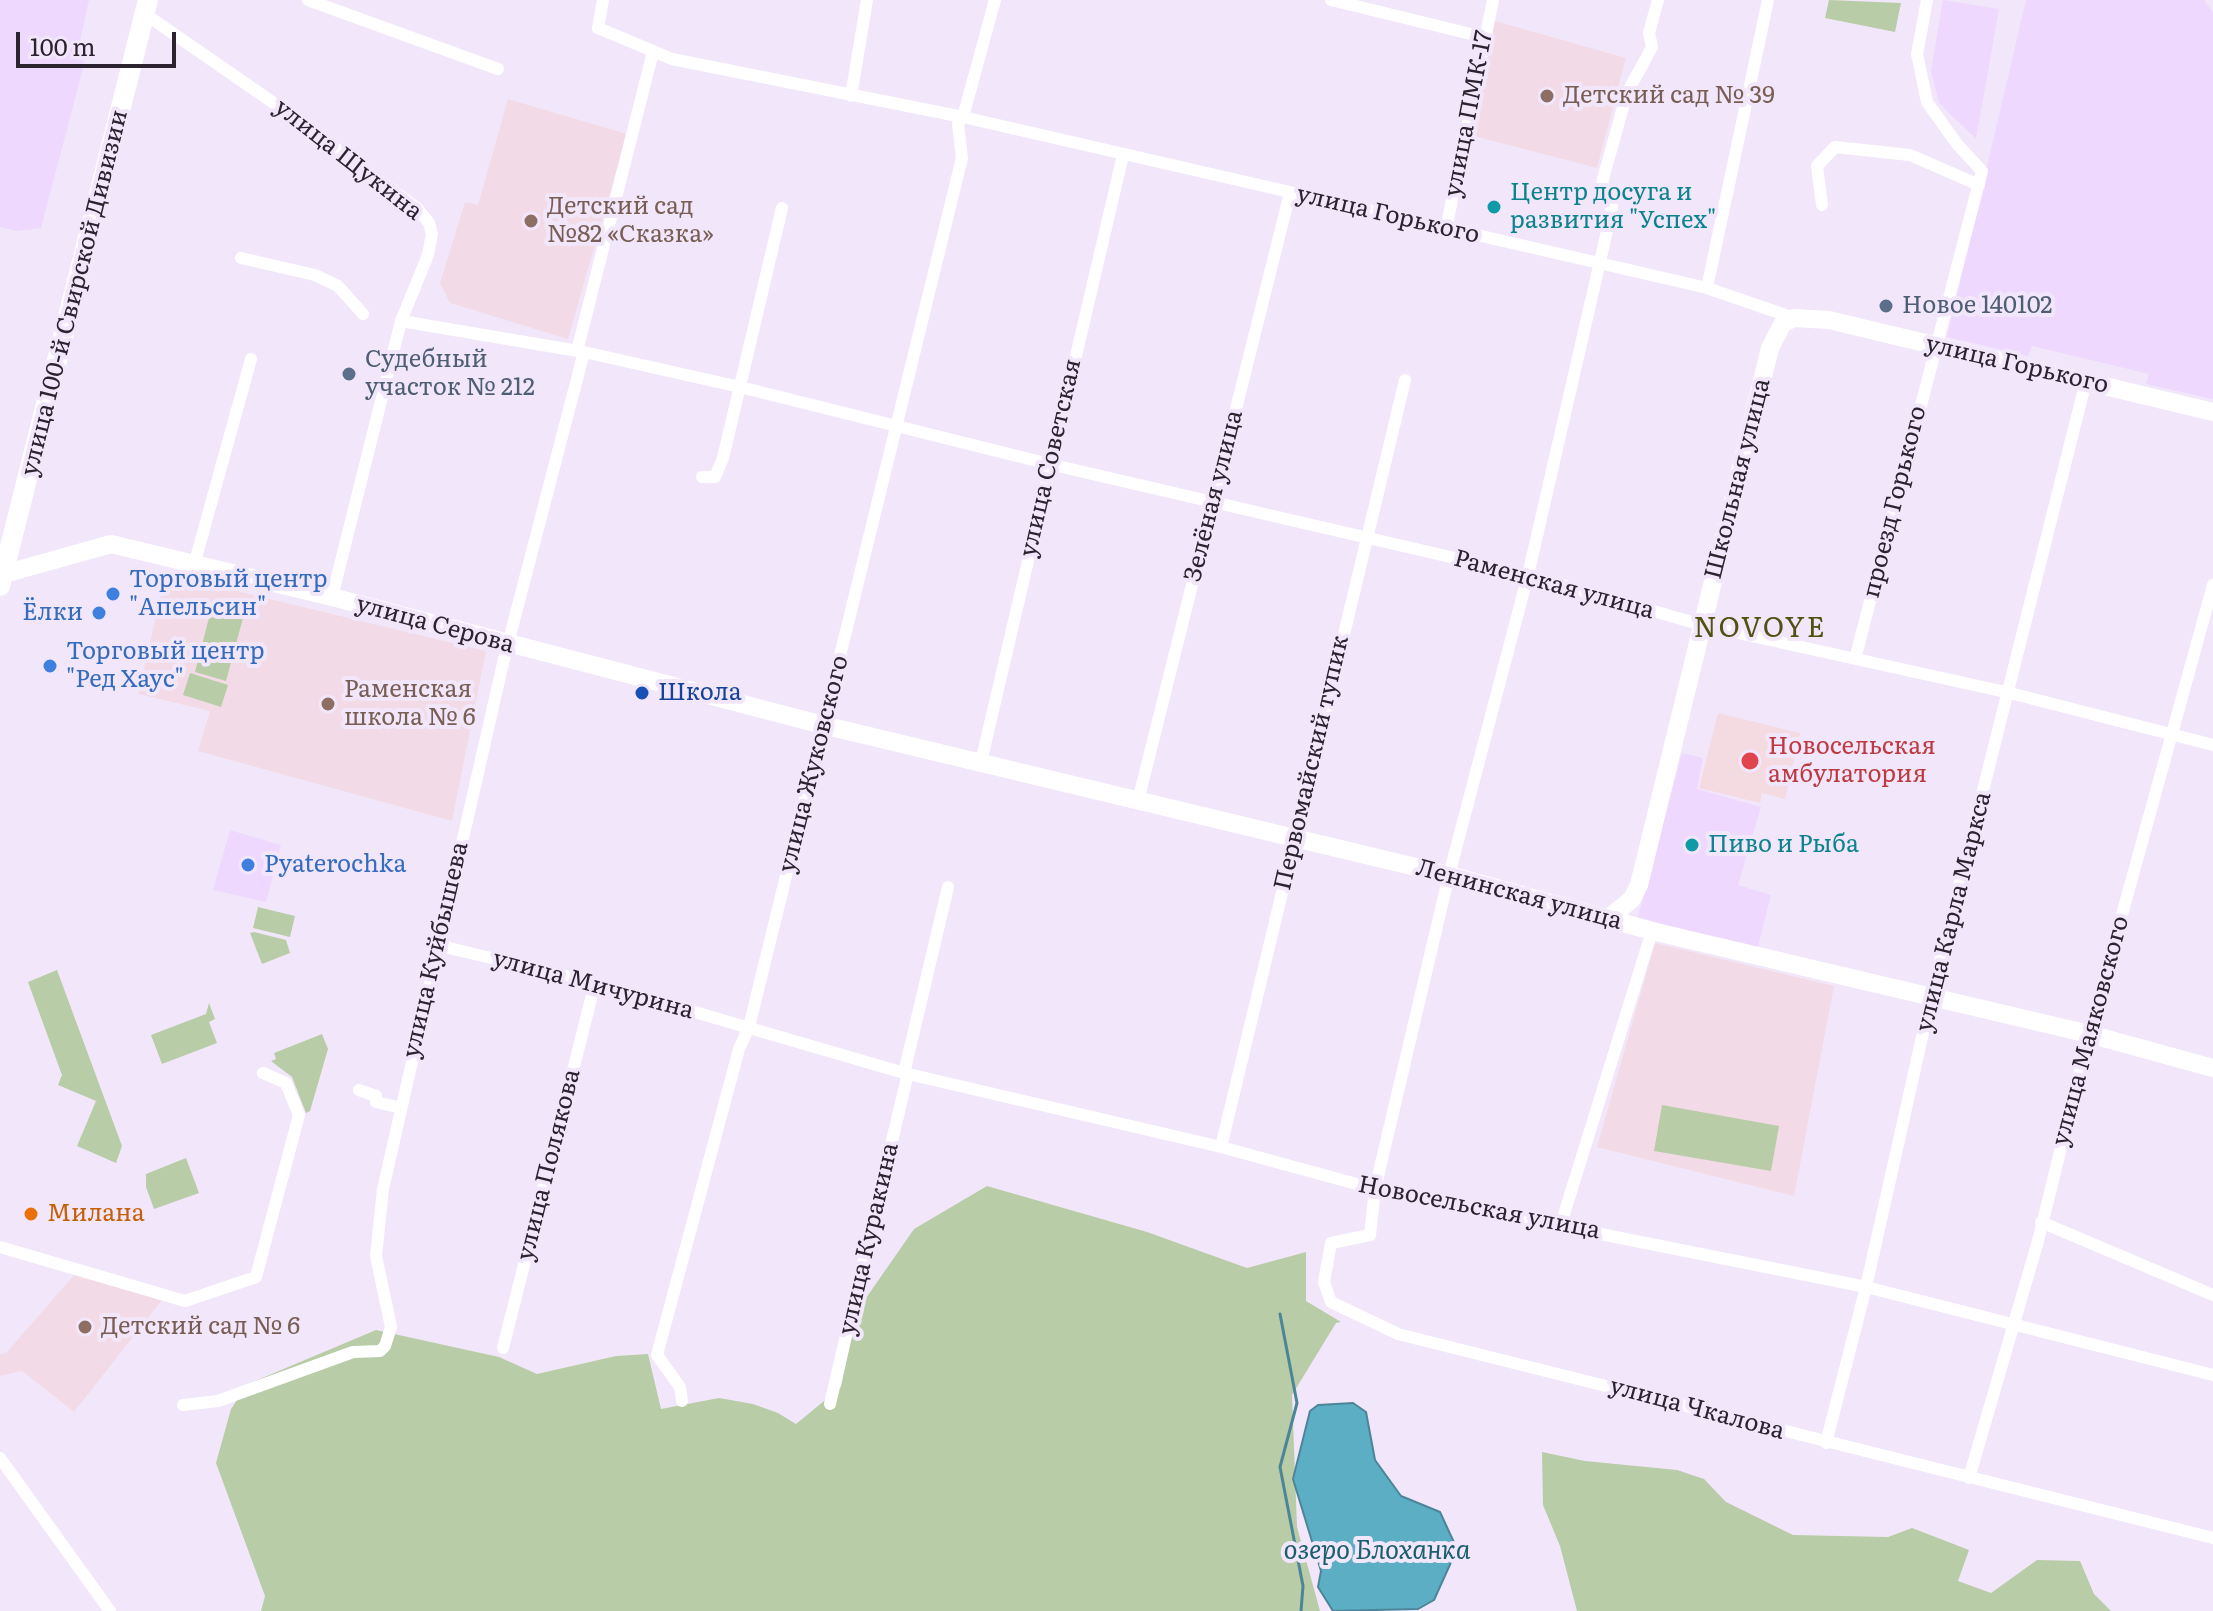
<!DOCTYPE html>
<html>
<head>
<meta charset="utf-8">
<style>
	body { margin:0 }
	#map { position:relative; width:2213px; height:1611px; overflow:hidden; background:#f2e7fa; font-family:Literata,serif }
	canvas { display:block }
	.scale { position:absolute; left:16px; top:32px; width:160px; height:36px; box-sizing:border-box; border:4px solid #2b2430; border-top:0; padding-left:10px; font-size:24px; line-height:28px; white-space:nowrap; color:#2b2430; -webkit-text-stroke:6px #f2e7fa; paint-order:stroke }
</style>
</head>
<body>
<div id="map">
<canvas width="2213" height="1611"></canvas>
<div class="scale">100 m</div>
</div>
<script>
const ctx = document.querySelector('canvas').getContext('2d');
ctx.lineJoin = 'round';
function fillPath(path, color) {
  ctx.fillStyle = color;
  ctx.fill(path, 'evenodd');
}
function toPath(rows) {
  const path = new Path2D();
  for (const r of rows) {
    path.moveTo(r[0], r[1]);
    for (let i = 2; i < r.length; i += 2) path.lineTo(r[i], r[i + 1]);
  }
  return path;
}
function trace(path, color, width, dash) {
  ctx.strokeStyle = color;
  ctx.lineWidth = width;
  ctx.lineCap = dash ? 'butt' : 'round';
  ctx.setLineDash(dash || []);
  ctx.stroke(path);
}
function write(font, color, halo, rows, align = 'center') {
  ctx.font = font + ' Literata,serif';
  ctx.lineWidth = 8;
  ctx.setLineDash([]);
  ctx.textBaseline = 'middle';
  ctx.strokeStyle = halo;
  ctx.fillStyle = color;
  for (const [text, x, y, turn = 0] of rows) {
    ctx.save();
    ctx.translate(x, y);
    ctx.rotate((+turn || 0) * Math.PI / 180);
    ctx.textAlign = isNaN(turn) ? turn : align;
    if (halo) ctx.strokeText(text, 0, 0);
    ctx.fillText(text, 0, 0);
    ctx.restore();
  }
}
const built = toPath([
	[0,0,89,0,76,59,85,61,41,228,17,231,0,227],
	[1943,0,1999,9,1976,139,1939,103,1931,71],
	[2026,0,2204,0,2213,12,2213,399,2146,384,2149,374,2032,346,2028,356,1947,337],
	[1682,753,1703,758,1697,789,1761,807,1738,885,1771,895,1757,951,1638,917],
	[230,830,281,845,266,902,213,890]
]);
const education = toPath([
	[1495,21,1626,58,1597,168,1470,135],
	[508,99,627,134,568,339,450,303,440,283,465,202,478,205],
	[166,574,486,651,452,821,198,751,210,711,138,694],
	[1655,943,1834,986,1794,1196,1597,1147],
	[74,1275,162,1300,74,1412,22,1371,0,1376,0,1354,6,1353]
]);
const medical = toPath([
	[1718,713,1800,733,1785,799,1762,793,1760,803,1699,788]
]);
const green = toPath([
	[1829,0,1901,3,1895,32,1825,18],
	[211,610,243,618,226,681,195,672],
	[190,673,228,685,221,707,183,695],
	[258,907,295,916,290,937,253,928],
	[254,932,286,940,290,953,262,964,250,933],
	[57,970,122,1146,116,1163,77,1146,96,1101,58,1085,62,1075,28,982],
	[209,1003,215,1019,209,1022,217,1043,162,1064,151,1035,206,1014],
	[322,1034,328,1049,310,1111,306,1113,292,1077,271,1061,276,1059,274,1053],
	[1662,1105,1779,1126,1771,1171,1654,1151],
	[186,1158,199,1193,154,1209,146,1187,146,1174],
	[987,1186,1147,1232,1247,1268,1306,1252,1306,1301,1341,1322,1336,1323,1292,1395,1297,1527,1320,1611,261,1611,265,1596,216,1463,231,1409,248,1384,376,1330,499,1357,537,1374,616,1356,648,1354,661,1409,719,1398,753,1404,778,1413,796,1424,841,1387,857,1311,914,1229],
	[1542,1452,1585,1461,1677,1470,1704,1479,1726,1502,1793,1535,1888,1537,1912,1528,1969,1550,1958,1581,1991,1593,2037,1560,2080,1561,2094,1594,2111,1611,1577,1611,1560,1546,1543,1505]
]);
const water = toPath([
	[1353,1403,1366,1412,1375,1460,1401,1496,1440,1512,1457,1549,1434,1600,1418,1609,1333,1611,1318,1587,1321,1571,1293,1479,1310,1411,1318,1405,1353,1403]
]);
const stream = toPath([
	[1280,1314,1297,1403,1280,1467,1303,1586,1301,1611]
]);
const street = toPath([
	[308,0,498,69],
	[603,0,598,28,672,59,963,117,1599,263,1707,288,1794,318],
	[1331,0,1483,37],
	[1658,0,1649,33,1652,47,1627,93,1603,179,1602,187,1612,206,1610,218,1528,575,1449,875,1375,1189,1370,1235,1331,1243,1324,1282,1331,1302,1398,1334,2213,1538],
	[145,14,278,106,417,208,429,223,432,234,428,255,401,321,332,597],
	[851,96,867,0],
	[1822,205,1817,166,1835,147,1910,155,1979,185],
	[1446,229,1493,0],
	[241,258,315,275,338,286,363,314],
	[1707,288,1768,0],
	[401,321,584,352,740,387,1049,464,1528,575,1702,625,2010,693,2213,745],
	[577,351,653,52],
	[702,477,715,477,723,458,782,208],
	[194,565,251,359],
	[1855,659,1982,171,1957,144,1927,102,1917,54,1927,0],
	[981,762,1123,155],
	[1138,801,1290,193],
	[439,941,449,948,595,983,904,1073,1221,1147,1375,1189,1866,1287,2213,1375],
	[904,1073,948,887],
	[359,1090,376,1096,376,1102,401,1108],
	[1221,1147,1405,380],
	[2041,1222,2213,1295],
	[1561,1224,1652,931],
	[0,1247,185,1301,256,1277,299,1115,286,1083,263,1073],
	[503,1348,595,983],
	[682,1401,680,1387,657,1355,739,1049,749,1027,962,158,958,124,963,117,995,0],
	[830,1404,908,1073],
	[183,1405,218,1401,353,1352,380,1351,385,1346,391,1327,376,1256,383,1189,504,659,584,352],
	[1826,1443,1866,1287,1931,997,2086,381],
	[0,1458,110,1611],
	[1969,1478,2038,1241,2089,1034,2213,585]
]);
const secondary = toPath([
	[0,575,111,544,332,597,823,725,1449,875,1652,931,2089,1034,2213,1068],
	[1609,918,1632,899,1639,885,1770,348,1783,323,1794,318,1829,320,2213,412]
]);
const primary = toPath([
	[0,586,148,0]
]);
const markers = [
	[1547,96,8,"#8d6e63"],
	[1494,207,8,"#0f9aa8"],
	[531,221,8,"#8d6e63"],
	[1886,306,8,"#5c6f8a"],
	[349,374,8,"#5c6f8a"],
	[113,594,8,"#3f7fe0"],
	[99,613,8,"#3f7fe0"],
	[50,666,8,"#3f7fe0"],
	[642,693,8,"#1a4fb4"],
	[328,704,8,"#8d6e63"],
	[1750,761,10,"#e0444e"],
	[1692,845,8,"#0f9aa8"],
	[248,865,8,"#3f7fe0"],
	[31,1214,8,"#e8710a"],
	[85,1327,8,"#8d6e63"]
];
const educationNames = [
	["Детский сад № 39",1563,96],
	["Детский сад",547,207],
	["№82 «Сказка»",547,235],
	["Раменская",344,690],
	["школа № 6",344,718],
	["Детский сад № 6",101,1327]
];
const streetNames = [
	["улица ПМК-17",1469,114,-79],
	["улица Щукина",348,160,38],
	["улица Горького",1388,215,13],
	["улица 100-й Свирской Дивизии",75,293,-76],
	["улица Горького",2017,365,13],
	["улица Советская",1051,458,-77],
	["Школьная улица",1738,479,-76],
	["Зелёная улица",1214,496,-76],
	["проезд Горького",1895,502,-76],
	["Раменская улица",1554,585,15],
	["улица Серова",435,625,15],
	["Первомайский тупик",1312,763,-77],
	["улица Жуковского",814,764,-76],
	["Ленинская улица",1519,895,15],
	["улица Карла Маркса",1954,912,-76],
	["улица Куйбышева",436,950,-77],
	["улица Мичурина",593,985,15],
	["улица Маяковского",2091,1031,-75],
	["улица Полякова",549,1165,-76],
	["Новосельская улица",1479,1208,11],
	["улица Куракина",869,1239,-77],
	["улица Чкалова",1697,1409,15]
];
const cultureNames = [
	["Центр досуга и",1510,193],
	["развития \"Успех\"",1510,221],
	["Пиво и Рыба",1708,845]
];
const serviceNames = [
	["Новое 140102",1902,306],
	["Судебный",365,360],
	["участок № 212",365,388]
];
const shopNames = [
	["Торговый центр",129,580],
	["\"Апельсин\"",129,608],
	["Ёлки",83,613,"right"],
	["Торговый центр",66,652],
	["\"Ред Хаус\"",66,680],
	["Pyaterochka",264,865]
];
const transitNames = [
	["Школа",658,693]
];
const healthNames = [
	["Новосельская",1768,747],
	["амбулатория",1768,775]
];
const foodNames = [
	["Милана",47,1214]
];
const waterNames = [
	["озеро Блоханка",1377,1551]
];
const quarterNames = [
	["NOVOYE",1760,629]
];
fillPath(built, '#eed8fe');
fillPath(education, '#f2dbe6');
fillPath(medical, '#f4dae1');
fillPath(green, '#b8cca7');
fillPath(water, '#5baec4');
trace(water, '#4d8598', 2);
trace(stream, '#4d8598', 3);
trace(street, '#fff', 12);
trace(secondary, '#fff', 18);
trace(primary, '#fff', 20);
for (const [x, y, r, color] of markers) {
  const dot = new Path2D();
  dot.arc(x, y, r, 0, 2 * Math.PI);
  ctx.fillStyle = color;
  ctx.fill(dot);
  trace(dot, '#f2e7fa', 3);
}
write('24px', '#785e54', '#f2e7fa', educationNames, 'left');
write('24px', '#2b2430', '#f2e7fa', streetNames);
write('24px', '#0d838f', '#f2e7fa', cultureNames, 'left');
write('24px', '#4e5e75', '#f2e7fa', serviceNames, 'left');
write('24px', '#366cbe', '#f2e7fa', shopNames, 'left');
write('24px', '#164399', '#f2e7fa', transitNames, 'left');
write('24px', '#be3a42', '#f2e7fa', healthNames, 'left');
write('24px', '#c56008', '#f2e7fa', foodNames, 'left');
write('italic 26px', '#1b5f6f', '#f2e7fa', waterNames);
ctx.letterSpacing = '2px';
write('28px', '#535013', '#f2e7fa', quarterNames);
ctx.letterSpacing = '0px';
</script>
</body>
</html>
